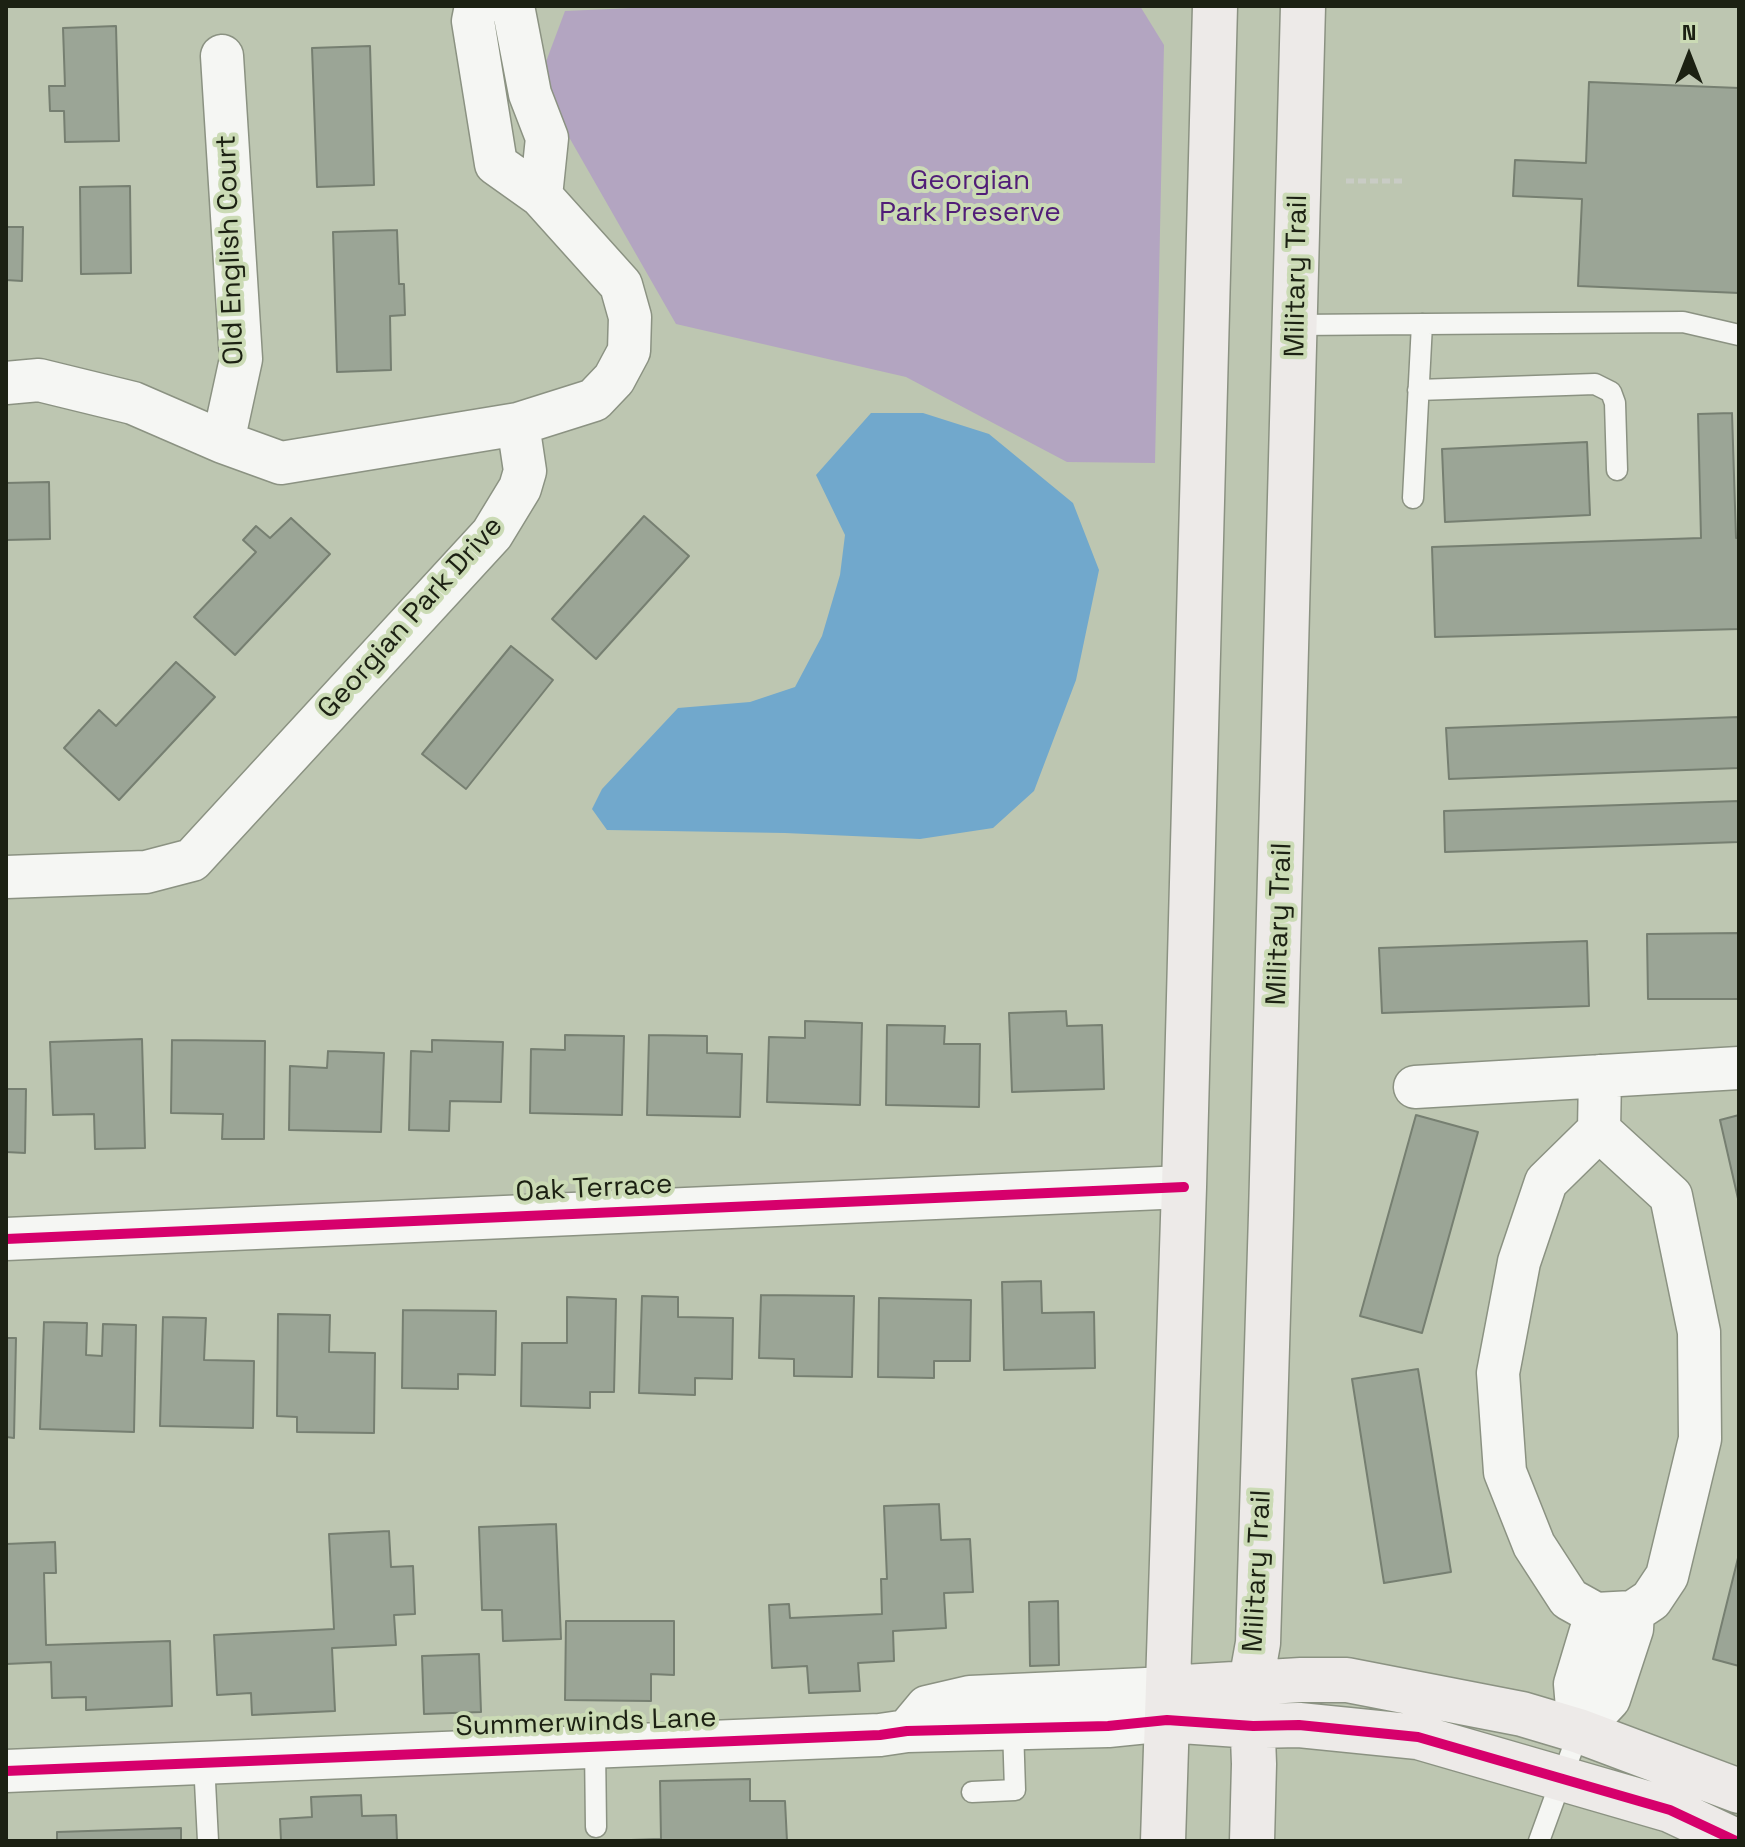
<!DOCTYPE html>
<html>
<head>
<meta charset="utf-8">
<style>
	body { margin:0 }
	#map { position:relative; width:1745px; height:1847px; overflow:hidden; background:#bdc6b1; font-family:"Space Grotesk",sans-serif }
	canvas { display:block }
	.frame { position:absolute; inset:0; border:8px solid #1c2113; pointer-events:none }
	.north { position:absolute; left:1649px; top:16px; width:80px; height:80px; -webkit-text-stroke:6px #cbdbb5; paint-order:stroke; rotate:0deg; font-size:22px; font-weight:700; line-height:32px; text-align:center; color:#1c2113 }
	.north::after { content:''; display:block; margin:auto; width:28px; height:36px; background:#1c2113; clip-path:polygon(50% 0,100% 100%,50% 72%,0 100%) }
</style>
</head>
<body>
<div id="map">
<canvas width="1745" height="1847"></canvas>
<div class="frame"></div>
<div class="north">N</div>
</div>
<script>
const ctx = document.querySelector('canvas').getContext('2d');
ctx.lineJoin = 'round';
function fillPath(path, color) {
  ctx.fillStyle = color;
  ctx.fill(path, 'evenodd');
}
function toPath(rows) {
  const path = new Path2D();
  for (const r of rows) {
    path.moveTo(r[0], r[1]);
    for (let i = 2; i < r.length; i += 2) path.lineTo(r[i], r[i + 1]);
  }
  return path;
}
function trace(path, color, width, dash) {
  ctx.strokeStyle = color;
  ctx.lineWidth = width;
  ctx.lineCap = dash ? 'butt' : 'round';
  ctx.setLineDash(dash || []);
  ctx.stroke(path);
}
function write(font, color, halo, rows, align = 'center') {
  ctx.font = font + ' "Space Grotesk",sans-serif';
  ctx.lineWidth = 8;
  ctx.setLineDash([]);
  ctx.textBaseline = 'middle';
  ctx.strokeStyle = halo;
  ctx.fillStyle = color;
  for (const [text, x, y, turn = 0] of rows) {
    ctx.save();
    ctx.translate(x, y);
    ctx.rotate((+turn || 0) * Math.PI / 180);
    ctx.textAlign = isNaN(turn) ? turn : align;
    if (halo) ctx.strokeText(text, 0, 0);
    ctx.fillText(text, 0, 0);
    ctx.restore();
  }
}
const green = toPath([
	[677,6,1140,6,1164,45,1155,463,1067,462,906,377,676,324,538,83,565,11]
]);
const water = toPath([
	[871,413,923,413,989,434,1073,503,1099,570,1076,680,1034,791,993,828,920,839,785,833,607,830,592,809,602,789,678,708,750,702,795,687,822,636,840,575,845,535,816,475]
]);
const building = toPath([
	[116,26,119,141,65,142,64,111,50,111,49,86,65,86,63,28,116,26],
	[370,46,374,185,317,187,312,48,370,46],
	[1589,82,1739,88,1739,293,1578,286,1582,199,1513,196,1515,160,1586,163,1589,82],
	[130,186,131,273,81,274,80,187,130,186],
	[6,227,23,227,22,281,6,280,6,227],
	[397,230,399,284,404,284,405,315,390,316,391,370,337,372,333,232,397,230],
	[1732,413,1736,538,1739,538,1739,629,1435,637,1432,547,1701,538,1698,414,1732,413],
	[1587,442,1590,515,1445,522,1442,449,1587,442],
	[49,482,50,539,6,540,6,483,49,482],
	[644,516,689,556,596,659,552,619,644,516],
	[291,518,330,554,235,655,194,617,256,552,243,540,256,526,270,538,291,518],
	[511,646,553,680,466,789,422,754,511,646],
	[176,662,215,697,119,800,64,748,99,710,116,726,176,662],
	[1739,717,1739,768,1449,779,1446,728,1739,717],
	[1739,801,1739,842,1445,852,1444,811,1739,801],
	[1739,933,1739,999,1648,999,1647,934,1739,933],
	[1587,941,1589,1006,1382,1013,1379,948,1587,941],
	[1066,1011,1067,1026,1102,1025,1104,1089,1012,1092,1009,1013,1066,1011],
	[805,1021,862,1023,860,1105,767,1102,769,1037,805,1038,805,1021],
	[887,1025,945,1026,944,1044,980,1044,979,1107,886,1105,887,1025],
	[565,1035,624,1036,622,1115,530,1113,531,1049,565,1050,565,1035],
	[649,1035,707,1036,707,1053,742,1054,740,1117,647,1115,649,1035],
	[142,1039,145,1148,95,1149,94,1114,53,1115,50,1042,142,1039],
	[172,1040,265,1041,264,1139,222,1139,223,1114,171,1113,172,1040],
	[432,1040,503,1042,501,1102,450,1101,449,1131,409,1130,411,1051,432,1052,432,1040],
	[328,1051,384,1053,381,1132,289,1130,290,1066,327,1068,328,1051],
	[6,1089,26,1089,25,1153,6,1152,6,1089],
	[1416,1115,1478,1132,1422,1333,1360,1316,1416,1115],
	[1739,1115,1739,1203,1720,1120,1739,1115],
	[1041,1281,1042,1313,1094,1312,1095,1368,1004,1370,1002,1282,1041,1281],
	[761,1295,854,1296,852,1377,794,1376,794,1359,759,1358,761,1295],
	[642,1296,678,1297,678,1317,733,1318,732,1379,695,1378,695,1395,639,1393,642,1296],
	[567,1297,616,1299,614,1392,590,1392,590,1408,521,1406,522,1343,567,1343,567,1297],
	[879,1298,971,1300,970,1361,934,1361,934,1378,878,1377,879,1298],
	[403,1310,496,1311,495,1375,458,1374,458,1389,402,1388,403,1310],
	[278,1314,330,1315,329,1352,375,1353,374,1433,297,1432,297,1417,277,1416,278,1314],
	[163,1317,206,1318,204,1360,254,1361,253,1428,160,1426,163,1317],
	[44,1322,87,1323,86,1355,102,1356,103,1324,136,1325,134,1432,40,1429,44,1322],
	[6,1338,16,1338,14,1438,6,1437,6,1338],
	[1418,1369,1451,1572,1384,1583,1352,1379,1418,1369],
	[939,1504,941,1540,970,1539,973,1592,944,1593,946,1628,893,1631,894,1661,858,1663,860,1691,809,1693,807,1666,772,1668,769,1605,789,1604,790,1618,882,1614,881,1579,887,1579,884,1506,939,1504],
	[556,1524,561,1639,503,1641,502,1610,482,1610,479,1527,556,1524],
	[389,1531,391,1567,413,1566,415,1614,394,1615,396,1645,332,1648,335,1711,252,1715,251,1693,217,1695,214,1635,334,1629,329,1534,389,1531],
	[55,1542,56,1573,44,1573,46,1645,170,1641,172,1706,86,1710,86,1697,52,1698,51,1662,6,1664,6,1544,55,1542],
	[1739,1554,1739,1666,1713,1659,1739,1554],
	[1058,1601,1059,1665,1030,1666,1029,1602,1058,1601],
	[566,1621,674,1621,674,1675,651,1674,651,1701,565,1700,566,1621],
	[479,1654,481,1712,424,1714,422,1656,479,1654],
	[750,1779,750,1801,785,1801,787,1841,601,1841,661,1839,660,1781,750,1779],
	[361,1795,362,1816,396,1815,397,1841,281,1841,280,1819,312,1817,311,1797,361,1795],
	[181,1828,181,1841,57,1841,57,1832,181,1828]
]);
const path = toPath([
	[1346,181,1403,181]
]);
const lane = toPath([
	[1295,325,1683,322,1739,335],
	[1418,390,1595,384,1611,392,1615,403,1617,470],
	[1413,498,1422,324],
	[595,1746,596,1827],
	[204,1762,208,1841],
	[972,1792,1015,1790,1013,1728],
	[1539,1841,1579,1731]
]);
const street = toPath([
	[513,6,530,94,547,138,541,196],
	[222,56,241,359,223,442],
	[6,383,39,380,133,403,223,442,281,463,518,424,594,400,614,379,629,351,630,317,621,285,541,196,496,164,473,21,476,6],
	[6,877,146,872,192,860,492,534,520,488,525,471,518,424],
	[1415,1087,1739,1068],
	[1599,1130,1671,1196,1699,1332,1700,1439,1667,1576,1651,1600,1633,1612,1596,1614,1569,1599,1534,1545,1505,1472,1498,1373,1519,1262,1546,1182,1599,1130,1600,1076],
	[6,1239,1184,1187],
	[907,1731,927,1707,970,1697,1168,1688],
	[1579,1731,1609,1699,1632,1629,1633,1612],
	[1579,1731,1575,1684,1596,1614],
	[6,1771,880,1735,907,1731,1108,1726,1167,1720]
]);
const secondary = toPath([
	[1168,1688,1301,1680,1347,1680,1522,1714,1579,1731,1739,1791],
	[1167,1720,1253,1726,1299,1725,1418,1737,1670,1810,1736,1841],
	[1163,1841,1184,1187,1215,6],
	[1252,1841,1254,1764,1251,1682,1258,1643,1271,1215,1303,6]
]);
const cycleway = toPath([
	[6,1239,1184,1187],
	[6,1771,880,1735,907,1731,1108,1726,1167,1720,1253,1726,1299,1725,1418,1737,1670,1810,1736,1841]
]);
const parkNames = [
	["Georgian",970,181],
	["Park Preserve",970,213]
];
const streetNames = [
	["Old English Court",231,250,-92],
	["Military Trail",1297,276,-89],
	["Georgian Park Drive",411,618,-48],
	["Military Trail",1280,924,-88],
	["Oak Terrace",594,1189,-3],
	["Military Trail",1258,1571,-87],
	["Summerwinds Lane",586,1723,-2]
];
fillPath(green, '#b3a5c1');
fillPath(water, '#71a8cc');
fillPath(building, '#9ba596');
trace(building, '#767f71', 2);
trace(lane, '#8b9282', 23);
trace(street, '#8b9282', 45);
trace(secondary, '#8b9282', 47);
trace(path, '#c9ccc5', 5, [8, 4]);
trace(lane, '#f5f6f3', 20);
trace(street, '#f5f6f3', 42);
trace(secondary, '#edeae8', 44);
trace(cycleway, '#d6006c', 10);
write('28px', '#511d78', '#cbdbb5', parkNames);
write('28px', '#1c2113', '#cbdbb5', streetNames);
</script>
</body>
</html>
